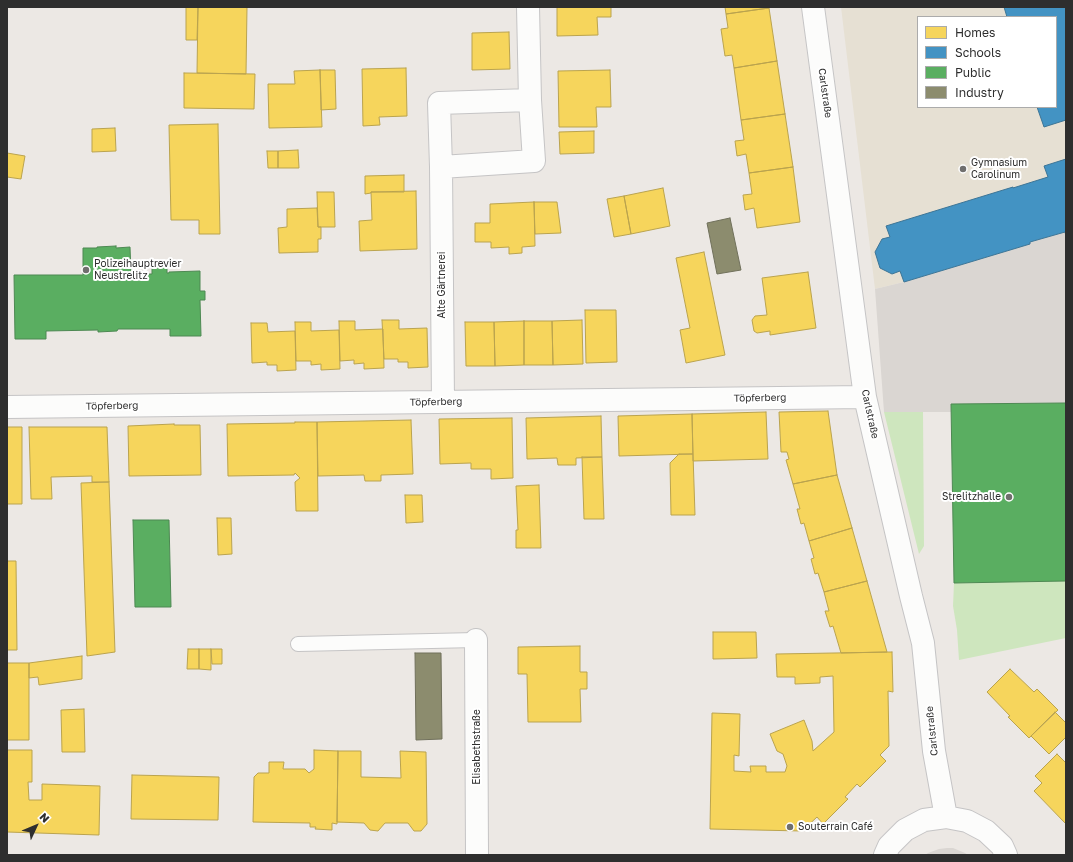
<!DOCTYPE html>
<html>
<head>
<meta charset="utf-8">
<style>
	body { margin:0 }
	#map { position:relative; width:1073px; height:862px; overflow:hidden; background:#ece8e4; font-family:"Golos Text",sans-serif }
	canvas { display:block }
	.frame { position:absolute; inset:0; border:8px solid #2e2e2e; pointer-events:none }
	.legend { position:absolute; left:917px; top:16px; width:140px; height:92px; box-sizing:border-box; background:#fff; border:1px solid #ababab; margin:0; padding:5px 7px; list-style:none; font-size:12px; color:#2e2e2e }
	.legend li { display:flex; align-items:center; gap:8px; height:20px }
	.legend b { width:20px; border:1px solid #ababab }
	.north { position:absolute; left:16px; top:806px; width:40px; height:40px; -webkit-text-stroke:3px #fff; paint-order:stroke; rotate:46deg; font-size:11px; font-weight:700; line-height:16px; text-align:center; color:#2e2e2e }
	.north::after { content:''; display:block; margin:auto; width:14px; height:18px; background:#2e2e2e; clip-path:polygon(50% 0,100% 100%,50% 72%,0 100%) }
</style>
</head>
<body>
<div id="map">
<canvas width="1073" height="862"></canvas>
<div class="frame"></div>
<ul class="legend">
<li><b style="height:11px;background:#f6d55c"></b>Homes</li>
<li><b style="height:11px;background:#4393c3"></b>Schools</li>
<li><b style="height:11px;background:#5aae61"></b>Public</li>
<li><b style="height:11px;background:#8c8c6e"></b>Industry</li>
</ul>
<div class="north">N</div>
</div>
<script>
const ctx = document.querySelector('canvas').getContext('2d');
ctx.lineJoin = 'round';
function fillPath(path, color) {
  ctx.fillStyle = color;
  ctx.fill(path, 'evenodd');
}
function toPath(rows) {
  const path = new Path2D();
  for (const r of rows) {
    path.moveTo(r[0], r[1]);
    for (let i = 2; i < r.length; i += 2) path.lineTo(r[i], r[i + 1]);
  }
  return path;
}
function trace(path, color, width, dash) {
  ctx.strokeStyle = color;
  ctx.lineWidth = width;
  ctx.lineCap = dash ? 'butt' : 'round';
  ctx.setLineDash(dash || []);
  ctx.stroke(path);
}
function write(font, color, halo, rows, align = 'center') {
  ctx.font = font + ' "Golos Text",sans-serif';
  ctx.lineWidth = 4;
  ctx.setLineDash([]);
  ctx.textBaseline = 'middle';
  ctx.strokeStyle = halo;
  ctx.fillStyle = color;
  for (const [text, x, y, turn = 0] of rows) {
    ctx.save();
    ctx.translate(x, y);
    ctx.rotate((+turn || 0) * Math.PI / 180);
    ctx.textAlign = isNaN(turn) ? turn : align;
    if (halo) ctx.strokeText(text, 0, 0);
    ctx.fillText(text, 0, 0);
    ctx.restore();
  }
}
const education = toPath([
	[841,7,1066,7,1066,236,1064,232,1030,242,1030,244,904,282,875,289],
	[918,17,1056,17,1056,107,918,107]
]);
const green = toPath([
	[884,412,923,412,924,546,919,554],
	[1066,581,1066,638,959,660,957,630,953,606,954,583]
]);
const plaza = toPath([
	[1065,232,1066,236,1066,403,952,404,951,412,884,412,875,289,904,282,1030,244,1030,242],
	[947,848,953,848,965,853,968,855,925,855,928,853,939,849]
]);
const homes = toPath([
	[186,7,198,7,197,40,186,40,186,7],
	[198,7,247,7,246,74,197,73,198,7],
	[557,7,611,7,611,17,597,17,598,35,557,36,557,7],
	[725,7,769,7,769,8,726,14,725,7],
	[769,8,777,61,734,68,732,55,725,56,721,29,728,28,726,14,769,8],
	[509,32,510,69,472,70,472,33,509,32],
	[777,61,785,114,741,120,734,68,777,61],
	[406,68,407,116,379,117,380,125,363,126,362,69,406,68],
	[320,70,322,127,269,128,268,84,295,84,294,71,320,70],
	[320,70,335,70,336,109,321,110,320,70],
	[610,70,611,107,596,107,597,127,559,127,558,71,610,70],
	[184,73,255,74,254,109,184,108,184,73],
	[785,114,793,167,749,173,746,154,737,156,735,141,744,140,741,120,785,114],
	[218,124,220,234,199,234,199,220,171,220,169,125,218,124],
	[115,128,116,151,92,152,92,129,115,128],
	[594,131,594,153,560,154,559,132,594,131],
	[298,150,299,168,278,168,278,151,298,150],
	[267,151,278,151,278,168,268,168,267,151],
	[7,153,25,156,21,179,7,177,7,153],
	[793,167,800,222,757,228,754,208,745,210,743,195,752,194,749,173,793,167],
	[404,175,404,192,371,192,371,193,365,194,365,176,404,175],
	[663,188,670,226,631,234,624,196,663,188],
	[416,191,417,249,360,251,359,221,372,220,371,192,416,191],
	[317,192,334,192,335,227,318,227,317,192],
	[624,196,631,234,614,237,607,199,624,196],
	[534,202,535,246,522,247,522,253,509,254,509,247,491,248,491,242,475,242,475,223,490,223,490,204,534,202],
	[534,202,557,202,561,233,535,234,534,202],
	[317,208,318,227,321,227,321,239,318,239,318,252,279,253,278,228,287,227,287,209,317,208],
	[704,252,725,355,686,363,680,330,690,328,676,258,704,252],
	[808,272,816,328,770,335,770,331,757,333,754,331,752,320,755,316,767,315,762,278,808,272],
	[585,310,616,310,617,362,586,363,585,310],
	[382,320,399,320,399,329,427,328,428,367,408,368,408,362,398,362,398,359,384,359,382,320],
	[582,320,583,364,553,365,552,321,582,320],
	[339,321,355,321,355,330,383,329,384,368,364,369,364,363,354,364,354,360,340,361,339,321],
	[524,321,524,365,495,366,494,322,524,321],
	[524,321,552,321,553,365,524,365,524,321],
	[295,322,311,322,311,331,339,330,340,369,321,370,321,364,311,365,311,361,296,361,295,322],
	[465,322,494,322,495,366,466,366,465,322],
	[251,323,267,323,268,332,295,331,296,370,277,371,277,365,267,365,267,362,252,363,251,323],
	[828,411,837,475,793,484,786,460,789,459,787,452,781,452,779,412,828,411],
	[766,412,768,459,693,461,692,414,766,412],
	[692,414,693,454,619,456,618,416,692,414],
	[601,416,602,457,576,458,576,465,558,465,557,458,527,459,526,418,601,416],
	[512,418,513,478,491,479,491,469,471,469,471,463,440,464,439,419,512,418],
	[411,420,413,474,381,475,381,481,365,481,364,475,318,476,317,422,411,420],
	[295,422,317,422,318,511,296,511,295,482,300,478,295,473,294,475,228,476,227,424,295,423,295,422],
	[174,424,174,425,200,425,201,475,129,476,128,426,174,424],
	[7,427,22,427,22,504,7,504,7,427],
	[29,427,107,427,109,482,92,482,92,476,51,477,52,499,31,499,29,427],
	[679,454,693,454,695,515,671,515,670,463,679,454],
	[582,457,602,457,604,519,584,519,582,457],
	[837,475,852,528,809,541,804,523,801,524,797,509,800,509,793,484,837,475],
	[109,482,115,652,87,656,81,483,109,482],
	[539,485,541,548,516,548,516,530,518,530,516,486,539,485],
	[405,495,422,495,423,522,406,523,405,495],
	[217,518,231,518,232,554,218,555,217,518],
	[852,528,867,581,824,592,818,573,815,574,811,559,814,558,809,541,852,528],
	[7,561,16,561,17,650,7,650,7,561],
	[867,581,887,652,841,653,833,626,830,627,825,611,829,611,824,592,867,581],
	[713,632,756,632,757,658,713,659,713,632],
	[580,646,580,672,587,672,587,689,580,689,581,722,528,722,527,674,518,674,518,647,580,646],
	[188,649,199,649,199,669,187,669,188,649],
	[199,649,211,649,211,670,199,669,199,649],
	[211,649,222,649,222,664,212,664,211,649],
	[892,652,893,692,888,691,889,746,880,755,886,761,860,787,857,784,845,797,848,799,823,824,817,817,802,831,710,829,712,713,740,714,739,756,734,755,734,771,751,772,750,766,766,766,766,772,785,772,787,766,783,754,777,751,770,734,804,720,812,741,813,751,834,732,833,676,820,677,820,683,795,684,795,677,777,677,776,654,892,652],
	[82,656,82,679,39,685,38,677,29,678,29,663,82,656],
	[7,663,29,663,29,740,7,740,7,663],
	[1010,669,1034,692,1037,689,1058,710,1029,738,1008,717,1010,716,987,692,1010,669],
	[84,709,85,752,62,752,61,710,84,709],
	[1055,712,1066,723,1066,737,1049,754,1031,736,1055,712],
	[7,750,32,750,32,782,28,782,29,800,42,800,42,784,100,786,99,835,7,832,7,750],
	[314,750,338,751,337,824,332,823,332,830,315,829,316,827,310,827,310,823,253,822,254,777,258,773,269,773,269,762,284,762,283,769,305,769,309,773,314,769,314,750],
	[338,751,361,751,361,777,401,778,400,751,426,752,427,824,421,831,414,831,408,823,385,823,378,831,370,830,364,823,337,822,338,751],
	[1057,754,1065,762,1066,761,1066,824,1034,791,1042,783,1035,776,1057,754],
	[132,775,219,777,218,820,131,819,132,775]
]);
const schools = toPath([
	[1004,7,1066,7,1066,120,1044,127,1037,107,1056,107,1056,17,1007,17,1004,7],
	[1066,159,1066,236,1065,232,1030,242,1030,244,904,282,900,271,892,274,880,268,875,252,882,239,890,237,886,226,1013,187,1013,188,1048,177,1044,166,1066,159]
]);
const public = toPath([
	[116,246,116,248,130,247,131,274,152,274,152,268,167,267,167,273,169,273,169,272,200,271,200,291,205,291,205,300,200,300,201,336,170,336,170,329,118,329,117,331,98,332,98,330,46,331,46,339,15,339,14,275,83,275,83,248,97,248,97,247,116,246],
	[1066,403,1066,581,954,583,951,404,1066,403],
	[133,520,169,520,171,607,135,607,133,520]
]);
const industry = toPath([
	[730,218,741,270,717,274,707,223,730,218],
	[415,653,441,653,442,739,416,740,415,653]
]);
const lane = toPath([
	[298,644,476,640]
]);
const street = toPath([
	[813,7,865,397,911,596,923,643,934,751,946,817],
	[441,167,534,161,530,100,528,7],
	[443,402,441,167,439,103,530,100],
	[7,407,865,397],
	[476,640,477,855],
	[885,855,889,846,905,830,924,820,946,817,967,821,986,831,1002,846,1006,855]
]);
const markers = [
	[963,169,4,"#706f6e"],
	[86,270,4,"#706f6e"],
	[1009,497,4,"#706f6e"],
	[790,827,4,"#706f6e"]
];
const streetNames = [
	["Carlstraße",825,93,82],
	["Alte Gärtnerei",442,285,-90],
	["Töpferberg",760,398,-1],
	["Töpferberg",436,402,-1],
	["Töpferberg",112,406,-1],
	["Carlstraße",870,414,78],
	["Carlstraße",932,731,-96],
	["Elisabethstraße",477,747,-90]
];
const poiNames = [
	["Gymnasium",971,163],
	["Carolinum",971,175],
	["Polizeihauptrevier",94,264],
	["Neustrelitz",94,276],
	["Strelitzhalle",1001,497,"right"],
	["Souterrain Café",798,827]
];
fillPath(education, '#e6e0d3');
fillPath(green, '#cee6be');
fillPath(plaza, '#dad6d2');
fillPath(homes, '#f6d55c');
trace(homes, '#baa34e', 1);
fillPath(schools, '#4393c3');
trace(schools, '#3d7596', 1);
fillPath(public, '#5aae61');
trace(public, '#4d8852', 1);
fillPath(industry, '#8c8c6e');
trace(industry, '#70705b', 1);
trace(lane, '#c5c4c5', 16);
trace(street, '#c5c4c5', 24);
trace(lane, '#fcfcfb', 14);
trace(street, '#fcfcfb', 22);
for (const [x, y, r, color] of markers) {
  const dot = new Path2D();
  dot.arc(x, y, r, 0, 2 * Math.PI);
  ctx.fillStyle = color;
  ctx.fill(dot);
  trace(dot, '#fff', 1.5);
}
write('10px', '#2e2e2e', '#fff', streetNames);
write('10px', '#2e2e2e', '#fff', poiNames, 'left');
</script>
</body>
</html>
